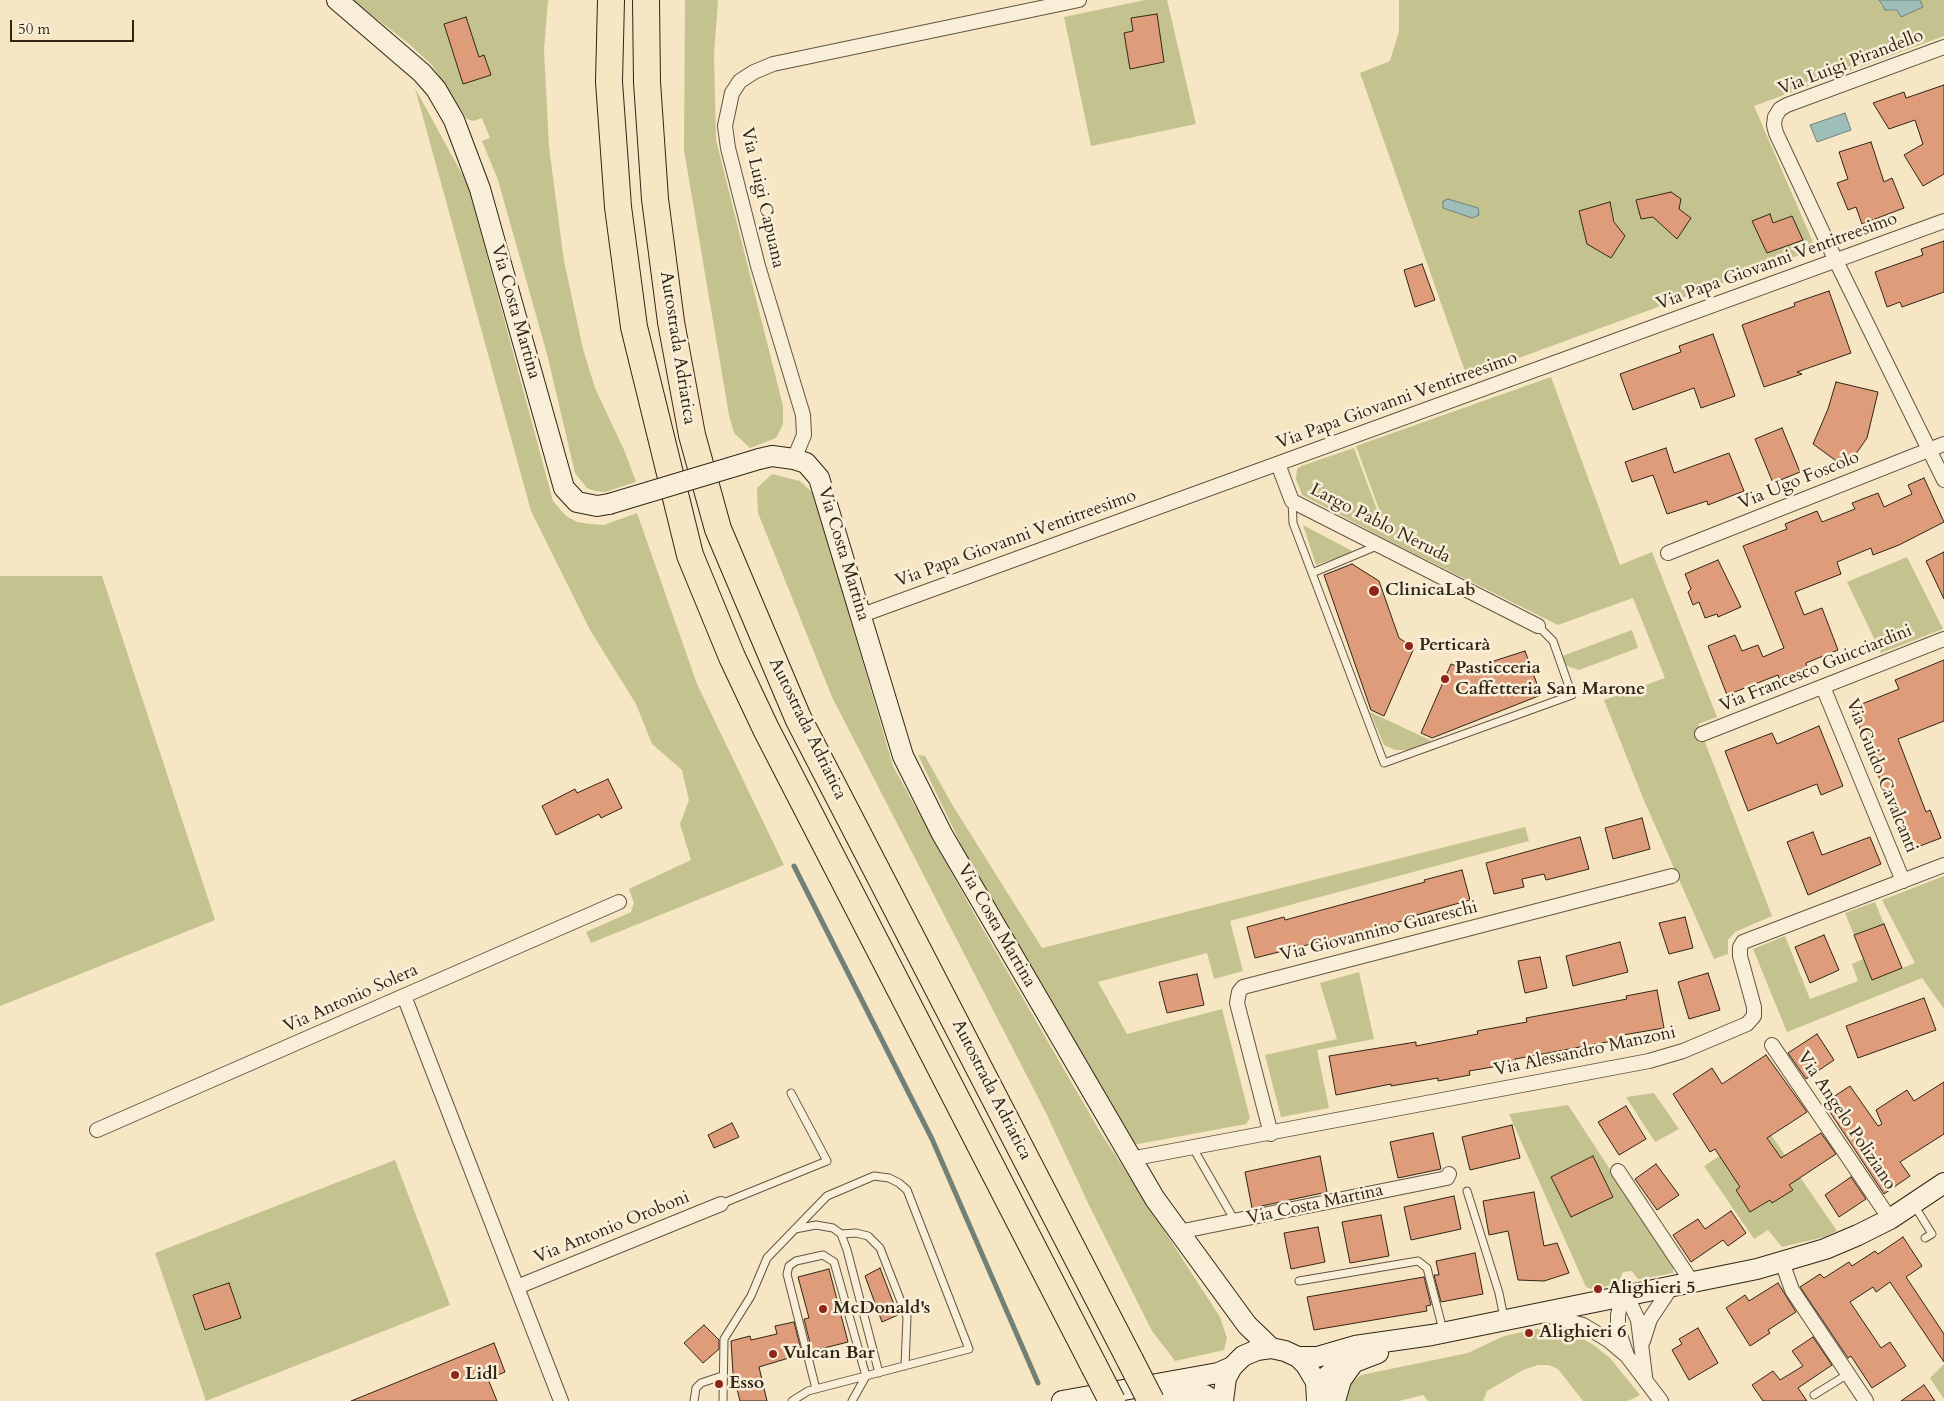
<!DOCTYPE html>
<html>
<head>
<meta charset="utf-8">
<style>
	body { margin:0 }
	#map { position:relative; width:1944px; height:1401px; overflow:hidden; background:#f6e6c4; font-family:Cardo,serif }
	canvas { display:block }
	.scale { position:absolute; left:10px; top:20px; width:124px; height:22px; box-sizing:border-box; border:2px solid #312516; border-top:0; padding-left:6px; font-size:15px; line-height:18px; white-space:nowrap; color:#312516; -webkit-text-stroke:4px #f9efd9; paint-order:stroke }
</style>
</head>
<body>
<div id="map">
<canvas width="1944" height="1401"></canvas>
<div class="scale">50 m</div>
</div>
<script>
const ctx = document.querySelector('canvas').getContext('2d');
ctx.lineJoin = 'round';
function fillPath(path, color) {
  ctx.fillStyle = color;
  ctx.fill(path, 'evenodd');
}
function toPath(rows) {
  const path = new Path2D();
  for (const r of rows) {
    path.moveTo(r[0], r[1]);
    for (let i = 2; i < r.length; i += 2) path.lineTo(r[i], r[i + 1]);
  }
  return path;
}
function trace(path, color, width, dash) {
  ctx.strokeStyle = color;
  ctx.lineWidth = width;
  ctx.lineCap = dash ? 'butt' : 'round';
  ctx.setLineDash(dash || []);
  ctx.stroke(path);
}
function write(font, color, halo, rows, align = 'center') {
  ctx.font = font + ' Cardo,serif';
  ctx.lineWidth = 5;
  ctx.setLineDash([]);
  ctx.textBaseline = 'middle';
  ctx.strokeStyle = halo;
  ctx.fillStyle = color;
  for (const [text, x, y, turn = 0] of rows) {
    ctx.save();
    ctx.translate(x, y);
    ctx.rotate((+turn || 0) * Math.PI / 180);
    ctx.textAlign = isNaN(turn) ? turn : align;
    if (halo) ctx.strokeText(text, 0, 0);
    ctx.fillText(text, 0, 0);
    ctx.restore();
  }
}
const green = toPath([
	[352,0,548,0,544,50,549,147,564,261,583,349,595,388,625,452,636,482,605,492,595,491,587,488,575,473,547,354,498,180,482,141,490,138,482,118,473,121,467,119,432,65,408,43],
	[466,17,479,57,484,56,491,75,463,84,444,24],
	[685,0,718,0,714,55,716,140,783,406,783,424,776,438,750,448,734,433,729,415,684,150],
	[1145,0,1167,0,1196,124,1091,146,1064,17],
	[1157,14,1164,62,1130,69,1124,33,1133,31,1131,18],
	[1399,0,1879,0,1881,6,1890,11,1923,7,1920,0,1944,0,1944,36,1754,106,1816,249,1467,377,1360,73,1390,61,1399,31],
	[1671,193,1680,199,1679,209,1691,218,1677,239,1653,217,1641,218,1636,200],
	[1610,202,1616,225,1625,236,1611,258,1587,244,1579,211],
	[1792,216,1802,240,1767,253,1753,221,1773,223],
	[415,88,468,185,553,501,566,516,577,522,590,524,604,525,637,513,697,684,784,865,591,943,586,932,631,912,634,903,629,889,691,860,680,824,689,800,682,770,652,744,636,704,590,630,531,511],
	[1551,377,1620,565,1652,552,1717,717,1698,724,1772,916,1735,932,1728,940,1728,954,1714,959,1643,798,1604,700,1665,678,1633,598,1558,625,1395,544,1302,495,1296,479,1297,469,1301,466,1354,448,1386,534,1388,534,1356,446],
	[772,474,800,481,814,494,893,766,977,919,1099,1130,1220,1317,1227,1338,1224,1350,1175,1361,1152,1331,1089,1205,1046,1113,832,697,758,513,757,488],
	[1303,525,1354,552,1316,565],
	[1907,557,1943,629,1881,653,1847,582],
	[0,576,102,576,215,920,0,1006],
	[1632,630,1638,648,1579,670,1562,664,1557,658],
	[1370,712,1432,741,1408,750,1395,750,1384,745],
	[918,755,925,756,953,806,1042,948,1525,827,1529,841,1230,921,1243,971,1214,979,1207,953,1098,982,1127,1034,1222,1009,1250,1118,1246,1124,1133,1145,966,855],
	[1944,876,1944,1009,1922,978,1787,1032,1753,949,1785,936,1810,999,1858,981,1852,964,1863,959,1872,980,1915,963,1882,900],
	[1875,902,1884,924,1854,935,1845,913],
	[1359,972,1374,1039,1317,1050,1329,1108,1281,1117,1265,1055,1337,1039,1320,983],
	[1654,1093,1679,1129,1655,1142,1626,1097],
	[1568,1105,1673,1266,1673,1273,1642,1279,1638,1279,1632,1271,1623,1272,1618,1284,1592,1289,1586,1287,1509,1114],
	[1593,1157,1613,1196,1571,1217,1551,1177],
	[1765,1126,1837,1231,1824,1237,1782,1247,1768,1230,1754,1239,1704,1166],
	[1767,1137,1775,1149,1769,1154,1792,1190,1772,1203,1770,1200,1758,1208,1751,1197,1743,1201,1736,1190,1740,1187,1726,1165],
	[395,1160,450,1305,206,1401,155,1253],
	[229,1283,241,1318,205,1330,193,1295],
	[1537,1329,1556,1329,1575,1334,1592,1344,1610,1358,1640,1395,1628,1401,1583,1401,1558,1369,1549,1365,1538,1365,1523,1370,1487,1391,1483,1401,1428,1401,1423,1395,1399,1401,1343,1401,1348,1386,1361,1375,1468,1353,1504,1336],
	[1944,1364,1944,1399,1930,1378]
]);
const water = toPath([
	[1879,0,1920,0,1923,7,1901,17,1897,10,1885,10,1879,0],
	[1845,113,1851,130,1817,142,1810,125,1845,113],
	[1448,199,1478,208,1479,215,1472,218,1443,208,1443,201,1448,199]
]);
const stream = toPath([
	[794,866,932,1139,1038,1383]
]);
const building = toPath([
	[1157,14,1164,62,1130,69,1124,33,1133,31,1131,18,1157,14],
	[466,17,479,57,484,55,491,75,463,84,444,24,466,17],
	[1944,85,1944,174,1923,186,1904,155,1923,144,1915,120,1889,129,1873,103,1904,92,1906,98,1944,85],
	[1871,142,1884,182,1892,178,1904,208,1862,224,1856,207,1848,210,1837,183,1848,179,1839,152,1871,142],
	[1671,192,1681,199,1679,209,1691,218,1677,239,1653,217,1641,219,1636,200,1671,192],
	[1610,202,1614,222,1625,236,1611,258,1587,244,1579,211,1610,202],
	[1770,214,1773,223,1792,216,1803,240,1767,253,1752,221,1770,214],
	[1944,241,1944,292,1902,307,1900,302,1887,307,1875,272,1923,255,1921,249,1944,241],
	[1422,264,1435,300,1415,307,1404,270,1422,264],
	[1829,291,1851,353,1797,372,1802,374,1764,387,1742,325,1795,306,1794,303,1829,291],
	[1713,334,1735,396,1701,408,1694,388,1633,410,1620,374,1681,352,1679,346,1713,334],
	[1836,382,1878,392,1867,438,1846,468,1813,444,1828,409,1836,382],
	[1782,428,1800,472,1773,483,1755,439,1782,428],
	[1666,448,1674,473,1729,453,1744,491,1708,505,1707,501,1667,514,1653,475,1632,482,1625,462,1666,448],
	[1924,478,1944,522,1899,545,1873,555,1871,548,1837,562,1841,574,1795,592,1804,615,1822,608,1838,650,1806,663,1807,672,1780,682,1778,675,1727,695,1708,646,1735,635,1742,651,1758,645,1763,657,1784,648,1743,546,1787,529,1785,524,1817,511,1822,522,1855,509,1852,503,1878,493,1884,507,1912,494,1908,485,1924,478],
	[1944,552,1944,599,1926,561,1944,552],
	[1718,560,1741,607,1718,617,1717,614,1705,618,1699,602,1693,605,1688,592,1691,589,1685,574,1718,560],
	[1352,564,1379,581,1399,638,1414,648,1384,716,1371,710,1324,575,1352,564],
	[1525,651,1541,695,1432,738,1421,733,1451,664,1466,670,1525,651],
	[1944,660,1944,721,1898,739,1926,812,1930,810,1941,838,1912,849,1893,801,1889,803,1852,708,1899,689,1895,680,1944,660],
	[1819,726,1843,786,1821,795,1817,784,1748,811,1725,751,1772,733,1777,744,1819,726],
	[608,779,622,808,601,818,599,814,556,835,542,806,575,789,577,793,608,779],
	[1642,818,1650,849,1613,859,1605,828,1642,818],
	[1813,832,1822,855,1870,837,1881,864,1808,895,1787,842,1813,832],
	[1580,837,1589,869,1546,880,1544,874,1522,879,1524,887,1494,894,1486,863,1580,837],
	[1462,870,1470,900,1413,916,1414,918,1255,958,1247,927,1284,917,1285,920,1425,882,1424,880,1462,870],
	[1685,917,1693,948,1669,954,1659,923,1685,917],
	[1884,924,1902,968,1872,980,1854,935,1884,924],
	[1824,935,1839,970,1810,983,1795,947,1824,935],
	[1620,942,1628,972,1573,986,1566,956,1620,942],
	[1540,957,1547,988,1525,993,1518,961,1540,957],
	[1708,973,1720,1010,1689,1019,1678,982,1708,973],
	[1197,974,1204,1005,1167,1013,1159,982,1197,974],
	[1657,990,1664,1028,1617,1036,1618,1040,1515,1059,1516,1063,1469,1071,1470,1075,1438,1081,1438,1078,1391,1086,1391,1084,1336,1095,1329,1056,1416,1042,1416,1046,1478,1034,1477,1031,1527,1022,1526,1018,1627,999,1626,996,1657,990],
	[1924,998,1936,1030,1858,1058,1846,1026,1924,998],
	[1817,1034,1834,1060,1806,1079,1788,1053,1817,1034],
	[1766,1055,1807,1112,1767,1138,1781,1158,1821,1133,1836,1154,1789,1185,1793,1190,1772,1203,1770,1200,1750,1212,1736,1190,1740,1187,1715,1149,1710,1152,1673,1094,1712,1068,1722,1084,1766,1055],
	[1944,1082,1944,1134,1900,1162,1910,1176,1884,1194,1824,1103,1850,1086,1878,1126,1882,1124,1876,1110,1907,1090,1914,1101,1944,1082],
	[1626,1106,1646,1139,1619,1155,1598,1122,1626,1106],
	[732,1123,739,1137,714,1148,708,1135,732,1123],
	[1512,1125,1520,1158,1470,1170,1462,1137,1512,1125],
	[1433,1133,1441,1169,1398,1178,1390,1142,1433,1133],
	[1320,1156,1327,1192,1252,1208,1245,1172,1320,1156],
	[1593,1156,1613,1197,1571,1217,1551,1177,1593,1156],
	[1656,1164,1679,1195,1657,1210,1635,1179,1656,1164],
	[1851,1177,1866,1199,1839,1217,1825,1195,1851,1177],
	[1534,1192,1544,1246,1557,1243,1569,1273,1544,1281,1518,1280,1508,1231,1489,1235,1483,1201,1534,1192],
	[1454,1196,1461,1229,1411,1240,1404,1207,1454,1196],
	[1731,1211,1746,1233,1728,1246,1723,1240,1691,1262,1673,1235,1698,1219,1705,1229,1731,1211],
	[1381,1215,1389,1256,1350,1263,1342,1222,1381,1215],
	[1318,1227,1325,1262,1291,1269,1284,1233,1318,1227],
	[1903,1237,1922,1266,1906,1277,1944,1334,1944,1362,1890,1282,1876,1292,1873,1287,1850,1302,1881,1348,1890,1342,1906,1366,1872,1388,1851,1356,1848,1358,1800,1287,1820,1274,1824,1278,1849,1262,1852,1266,1875,1251,1878,1254,1903,1237],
	[1475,1253,1483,1294,1441,1302,1434,1275,1439,1275,1436,1261,1475,1253],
	[880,1268,898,1315,882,1322,865,1276,880,1268],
	[829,1269,848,1342,812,1351,804,1319,809,1318,798,1277,829,1269],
	[1424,1277,1431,1305,1426,1306,1427,1311,1314,1330,1307,1297,1424,1277],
	[229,1283,241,1318,205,1330,193,1295,229,1283],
	[1778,1283,1796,1312,1768,1330,1770,1333,1750,1346,1726,1308,1745,1295,1749,1301,1778,1283],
	[794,1322,802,1354,759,1367,767,1401,740,1401,733,1373,731,1341,750,1336,751,1340,777,1334,775,1326,794,1322],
	[704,1325,719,1340,719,1349,703,1363,684,1343,704,1325],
	[1698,1328,1718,1363,1689,1380,1672,1350,1682,1344,1679,1339,1698,1328],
	[1813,1337,1832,1365,1798,1388,1807,1401,1763,1401,1752,1385,1773,1371,1780,1380,1803,1366,1792,1351,1813,1337],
	[494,1343,505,1372,488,1379,497,1401,351,1401,494,1343],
	[1924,1385,1935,1401,1901,1401,1924,1385]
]);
const lane = toPath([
	[1292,501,1293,523,1384,763,1572,695,1553,641,1538,626],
	[1312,573,1379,545],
	[1193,1148,1235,1221],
	[1467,1191,1499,1293,1504,1318],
	[721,1204,827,1161,791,1093],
	[1914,1205,1932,1234,1925,1238],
	[795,1229,816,1225,833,1228,841,1234,847,1250,879,1373],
	[841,1234,856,1233,868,1236,880,1248,907,1317,905,1366],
	[1299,1281,1418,1261,1427,1268,1443,1330],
	[816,1389,787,1274,789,1266,796,1261,823,1255,834,1262,866,1376],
	[1814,1395,1848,1374],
	[694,1401,696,1388,701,1383,722,1376],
	[723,1401,724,1339,751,1296,767,1258,827,1196,874,1176,889,1178,899,1183,907,1190,969,1349,808,1391,792,1401],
	[852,1401,866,1376]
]);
const street = toPath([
	[1944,47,1787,105,1780,109,1775,117,1774,125,1776,133,1836,261,1944,480],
	[794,459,804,435,803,415,758,266,728,148,725,126,732,93,740,81,754,72,773,64,1079,0],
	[1278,464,1292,501,1538,626],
	[1668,553,1944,444],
	[862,615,1944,221],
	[1823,687,1903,881],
	[1702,734,1944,639],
	[404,996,561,1401],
	[1772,1045,1890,1219],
	[97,1130,619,902],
	[1271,1134,1237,1003,1239,992,1243,987,1672,876],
	[1130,1159,1649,1061,1683,1051,1747,1024,1754,1016,1754,1007,1740,956,1740,947,1743,942,1944,865],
	[1618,1171,1692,1282],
	[1178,1232,1447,1178,1449,1174],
	[1782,1262,1792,1290,1866,1401],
	[517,1287,721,1204],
	[1545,1315,1583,1325,1608,1340,1627,1356,1661,1401],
	[1643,1341,1650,1319,1672,1286],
	[1627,1356,1618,1329,1618,1315,1620,1306,1627,1296,1638,1320,1645,1376]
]);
const secondary = toPath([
	[337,0,422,73,436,89,454,120,480,189,564,488,577,502,597,506,609,504],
	[759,459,772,456,794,459,806,463,819,478,903,756,942,834,1155,1199,1247,1325,1271,1348],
	[1298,1357,1317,1357,1355,1346,1432,1335,1757,1269,1825,1249,1858,1235,1890,1219,1944,1183],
	[1160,1396,1179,1393,1194,1393,1205,1395,1214,1401],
	[1318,1397,1325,1378,1334,1370,1378,1353],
	[1062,1401,1218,1373,1232,1367],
	[1223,1401,1226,1378,1232,1367,1243,1356,1257,1350,1271,1348,1285,1351,1298,1357,1306,1365,1316,1382,1317,1401],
	[1335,1401,1341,1380,1354,1362]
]);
const highway = toPath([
	[611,0,609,82,618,207,634,327,690,555,732,657,766,729,1094,1366],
	[646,0,647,82,655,199,671,322,692,435,718,529,798,718,1130,1360]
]);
const secondaryBridge = toPath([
	[609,504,759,459]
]);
const highwayBridge = toPath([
	[1130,1360,1151,1401],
	[1094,1366,1112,1401]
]);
const markers = [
	[1374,591,6,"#8f2418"],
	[1409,646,5,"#8f2418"],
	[1445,679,5,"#8f2418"],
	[1598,1289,5,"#8f2418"],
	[823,1309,5,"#8f2418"],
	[1529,1333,5,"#8f2418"],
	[773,1354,5,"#8f2418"],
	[455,1375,5,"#8f2418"],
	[719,1384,5,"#8f2418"]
];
const streetNames = [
	["Via Luigi Pirandello",1851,63,-21],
	["Via Luigi Capuana",762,198,77],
	["Via Papa Giovanni Ventitreesimo",1777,262,-20],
	["Via Costa Martina",515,312,74],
	["Autostrada Adriatica",677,348,81],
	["Via Papa Giovanni Ventitreesimo",1397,401,-20],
	["Via Ugo Foscolo",1799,481,-22],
	["Largo Pablo Neruda",1380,524,27],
	["Via Papa Giovanni Ventitreesimo",1016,539,-20],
	["Via Costa Martina",843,554,73],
	["Via Francesco Guicciardini",1816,669,-22],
	["Autostrada Adriatica",807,729,64],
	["Via Guido Cavalcanti",1881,776,68],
	["Via Costa Martina",996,926,60],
	["Via Giovannino Guareschi",1379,932,-14],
	["Via Antonio Solera",351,999,-24],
	["Via Alessandro Manzoni",1585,1052,-12],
	["Autostrada Adriatica",991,1090,63],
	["Via Angelo Poliziano",1846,1121,56],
	["Via Costa Martina",1315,1205,-12],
	["Via Antonio Oroboni",612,1228,-22]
];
const poiNames = [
	["ClinicaLab",1385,591],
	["Perticarà",1419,646],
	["Pasticceria",1455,669],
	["Caffetteria San Marone",1455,690],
	["Alighieri 5",1608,1289],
	["McDonald's",833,1309],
	["Alighieri 6",1539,1333],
	["Vulcan Bar",783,1354],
	["Lidl",465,1375],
	["Esso",729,1384]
];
fillPath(green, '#c4c38f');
fillPath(water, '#9dbeb9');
trace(water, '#728178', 1);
trace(stream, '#728178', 5);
fillPath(building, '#df9c7b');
trace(building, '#312516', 1);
trace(lane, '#625542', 9);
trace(street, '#625542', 16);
trace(secondary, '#312516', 22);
trace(highway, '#312516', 28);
trace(lane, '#f9efd9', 7);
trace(street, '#f9efd9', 14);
trace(secondary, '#f9efd9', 20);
trace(highway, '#f6e6c4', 26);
trace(secondaryBridge, '#312516', 22, []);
trace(highwayBridge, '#312516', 28, []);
trace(secondaryBridge, '#f9efd9', 20);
trace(highwayBridge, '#f6e6c4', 26);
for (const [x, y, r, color] of markers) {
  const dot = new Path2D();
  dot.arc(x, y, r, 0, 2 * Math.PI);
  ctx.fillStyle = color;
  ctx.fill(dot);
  trace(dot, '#f9efd9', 2);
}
write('18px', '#312516', '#f9efd9', streetNames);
write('bold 18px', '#312516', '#f9efd9', poiNames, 'left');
</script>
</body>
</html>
